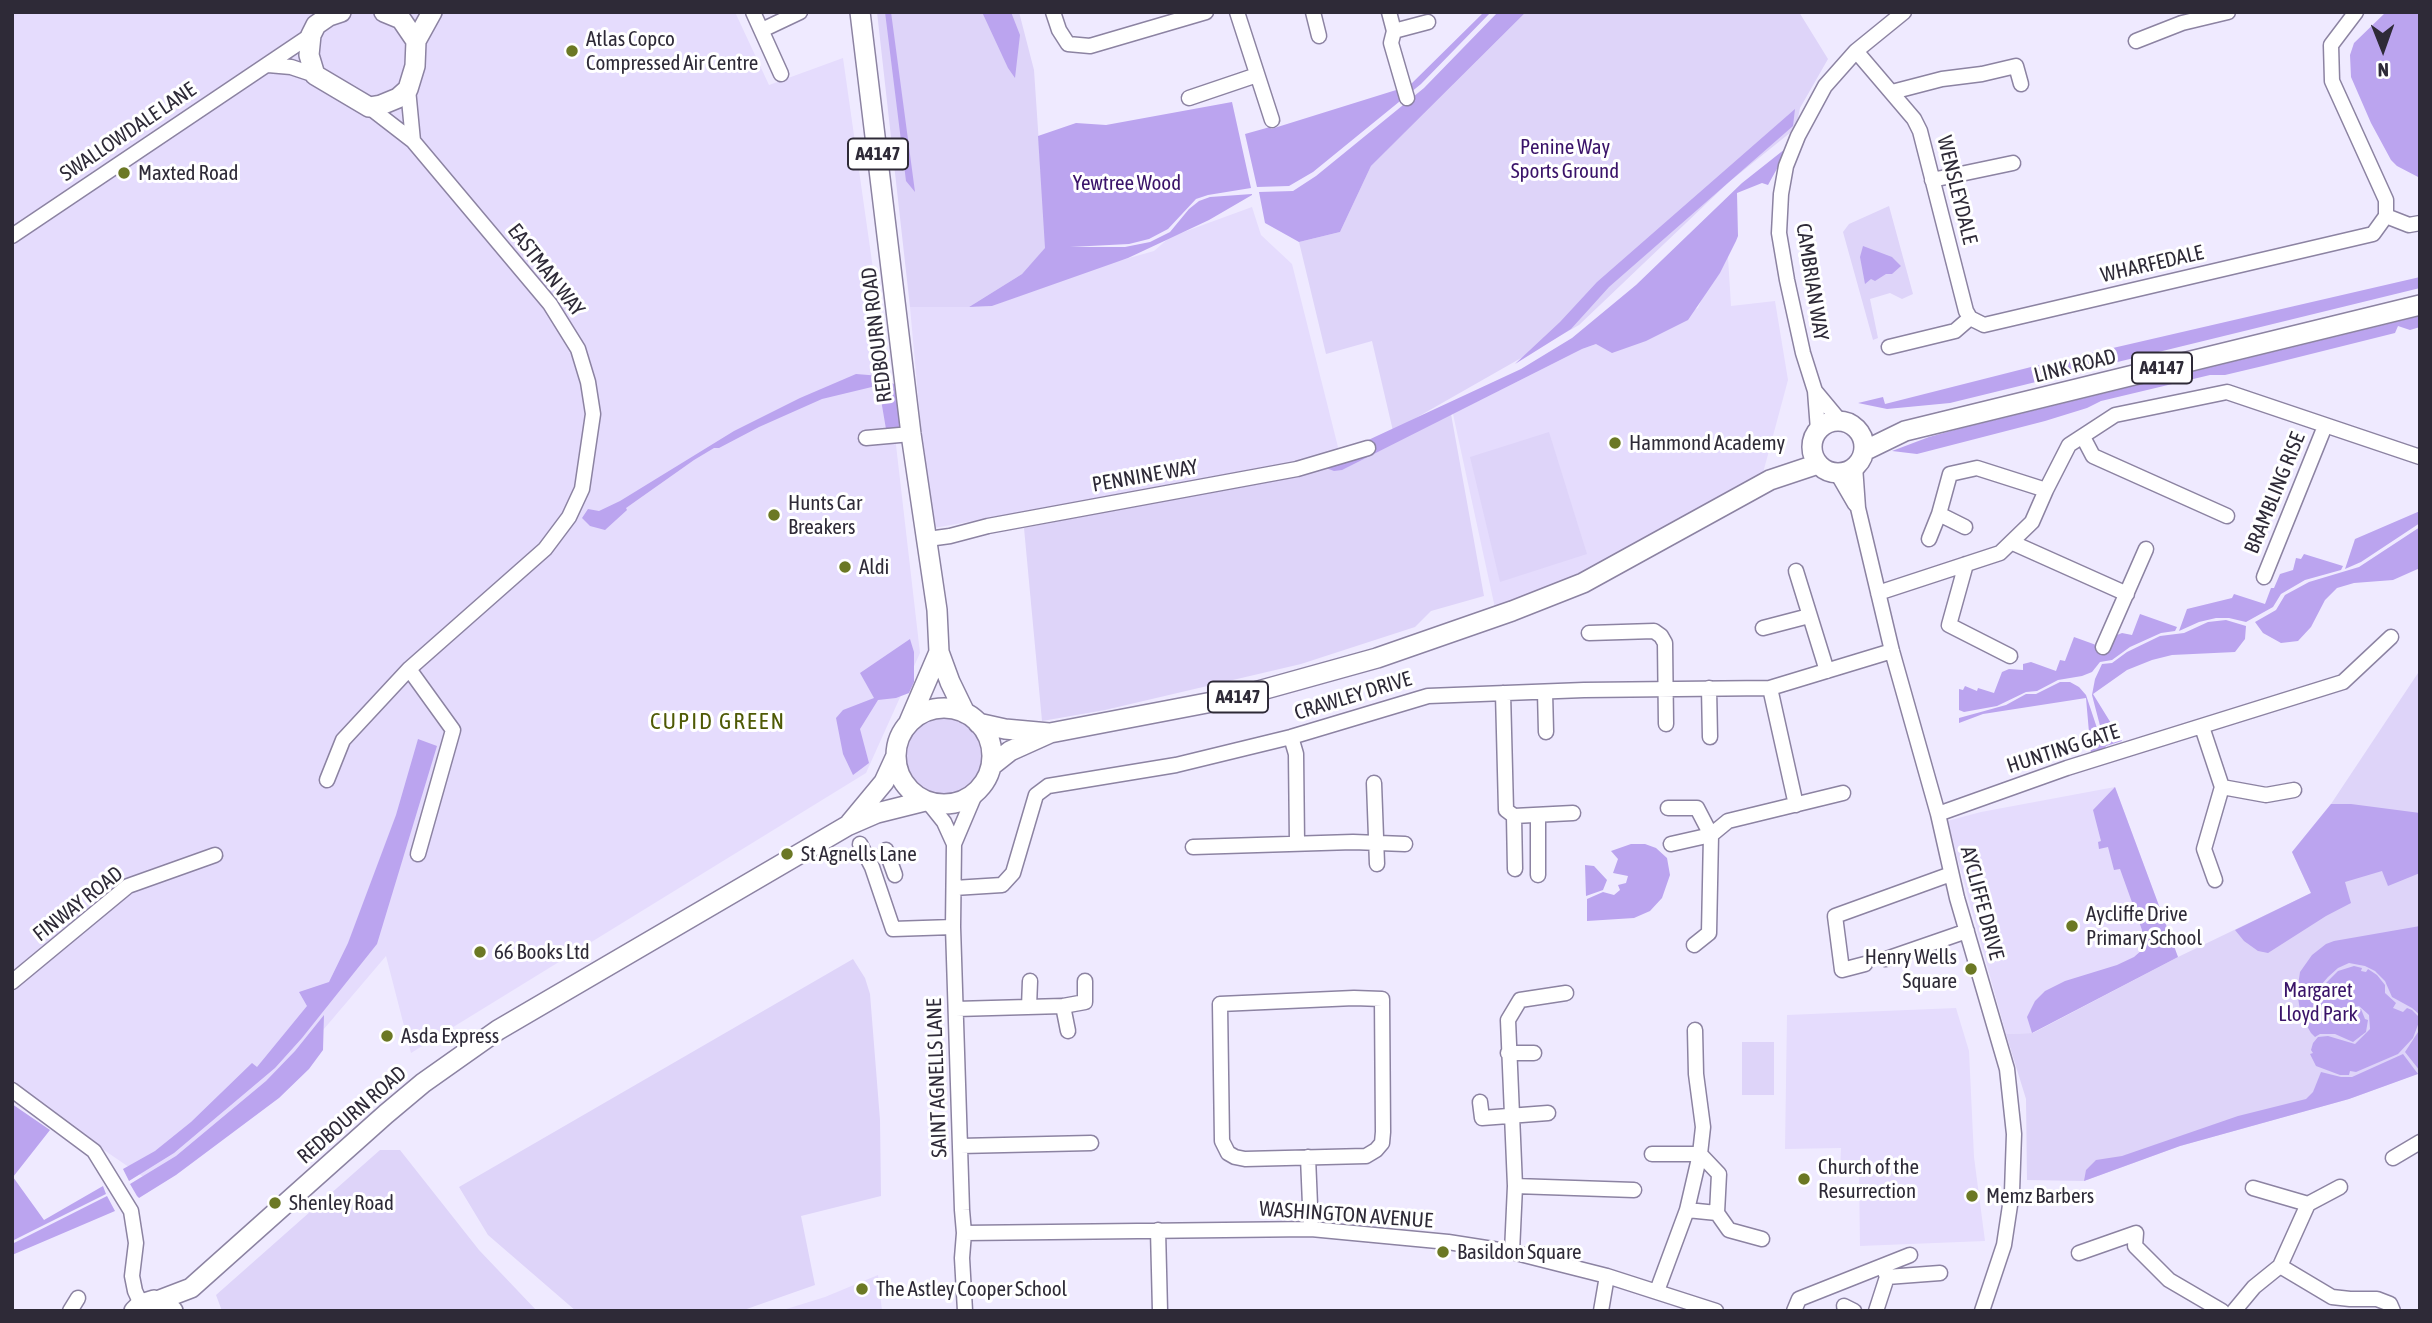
<!DOCTYPE html>
<html>
<head>
<meta charset="utf-8">
<style>
	body { margin:0 }
	#map { position:relative; width:2432px; height:1323px; overflow:hidden; background:#efeaff; font-family:"Asap Condensed",sans-serif }
	canvas { display:block }
	.frame { position:absolute; inset:0; border:14px solid #2e2a37; pointer-events:none }
	.north { position:absolute; left:2348px; top:14px; width:70px; height:70px; -webkit-text-stroke:5px #fff; paint-order:stroke; rotate:179deg; font-size:19px; font-weight:700; line-height:28px; text-align:center; color:#2e2a37 }
	.north::after { content:''; display:block; margin:auto; width:24px; height:32px; background:#2e2a37; clip-path:polygon(50% 0,100% 100%,50% 72%,0 100%) }
</style>
</head>
<body>
<div id="map">
<canvas width="2432" height="1323"></canvas>
<div class="frame"></div>
<div class="north">N</div>
</div>
<script>
const ctx = document.querySelector('canvas').getContext('2d');
ctx.lineJoin = 'round';
function fillPath(path, color) {
  ctx.fillStyle = color;
  ctx.fill(path, 'evenodd');
}
function toPath(rows) {
  const path = new Path2D();
  for (const r of rows) {
    if (r.length === 3) {
      path.moveTo(r[0] + r[2], r[1]);
      path.arc(r[0], r[1], r[2], 0, 2 * Math.PI);
      continue;
    }
    path.moveTo(r[0], r[1]);
    for (let i = 2; i < r.length; i += 2) path.lineTo(r[i], r[i + 1]);
  }
  return path;
}
function trace(path, color, width, dash) {
  ctx.strokeStyle = color;
  ctx.lineWidth = width;
  ctx.lineCap = dash ? 'butt' : 'round';
  ctx.setLineDash(dash || []);
  ctx.stroke(path);
}
function write(font, color, halo, rows, align = 'center') {
  ctx.font = font + ' "Asap Condensed",sans-serif';
  ctx.lineWidth = 6;
  ctx.setLineDash([]);
  ctx.textBaseline = 'middle';
  ctx.strokeStyle = halo;
  ctx.fillStyle = color;
  for (const [text, x, y, turn = 0] of rows) {
    ctx.save();
    ctx.translate(x, y);
    ctx.rotate((+turn || 0) * Math.PI / 180);
    ctx.textAlign = isNaN(turn) ? turn : align;
    if (halo) ctx.strokeText(text, 0, 0);
    ctx.fillText(text, 0, 0);
    ctx.restore();
  }
}
const built = toPath([
	[12,12,735,12,769,85,843,58,887,367,920,653,866,773,411,1053,386,956,312,1043,155,1185,12,1087],
	[1252,207,1261,235,1292,264,1339,451,1297,463,934,528,921,428,910,307,937,298,969,307,992,306,1090,269,1154,251,1170,237],
	[1728,257,1731,306,1775,301,1788,380,1763,473,1574,577,1495,608,1453,414,1582,349,1698,308,1704,293,1720,273],
	[2115,787,2178,957,2032,1033,2006,1034,1947,821,1981,812],
	[1956,1008,1969,1051,1974,1157,1985,1241,1860,1246,1859,1173,1840,1173,1841,1148,1785,1149,1787,1015],
	[878,1275,882,1311,780,1311,825,1297]
]);
const green = toPath([
	[877,12,1019,12,1034,70,1046,248,1022,274,969,307,910,307],
	[1526,12,1799,12,1828,59,1800,108,1796,128,1729,182,1579,325,1393,431,1372,341,1326,354,1299,242,1340,232,1371,166],
	[1889,206,1913,294,1902,299,1890,293,1870,299,1878,338,1873,340,1843,232,1849,224],
	[1451,414,1484,596,1431,611,1415,627,1301,664,1105,710,1042,721,1024,528,1298,474],
	[1549,432,1587,554,1500,582,1470,457],
	[2420,670,2420,1073,2349,1099,2180,1146,2084,1181,2027,1180,2026,1099,2006,1034,2033,1033,2178,957,2311,893,2292,852,2331,804],
	[945,757,41],
	[853,959,865,978,870,994,880,1120,881,1196,801,1216,815,1285,741,1311,576,1311,488,1235,459,1187],
	[1742,1042,1774,1042,1774,1095,1742,1095],
	[380,1150,400,1150,479,1250,537,1311,222,1311,216,1295]
]);
const forest = toPath([
	[885,12,891,12,915,192,906,181],
	[982,12,1011,12,1020,35,1015,78,1008,68],
	[1484,12,1491,12,1421,84,1313,172,1289,186,1257,187,1245,134,1270,127,1271,129,1409,86],
	[1498,12,1526,12,1371,166,1340,232,1299,242,1265,223,1259,192,1293,191,1316,176,1424,88],
	[2386,12,2420,12,2420,178,2397,166,2391,160,2371,123,2351,77,2350,55,2354,43],
	[1232,102,1251,188,1208,195,1196,199,1168,229,1149,239,1129,244,1070,247,1125,247,1150,242,1170,232,1189,209,1199,201,1210,197,1252,194,1252,195,1209,220,1128,258,992,306,969,307,1022,274,1045,248,1038,136,1076,123,1106,125],
	[1795,109,1793,126,1609,287,1571,329,1515,364,1560,322,1597,282],
	[1790,145,1768,185,1762,183,1737,193,1738,236,1736,241,1720,273,1688,320,1646,341,1612,353,1596,344,1582,349,1342,470,1334,471,1326,468,1339,464,1336,455,1521,369,1572,338,1636,285,1742,183],
	[1863,246,1892,257,1901,266,1892,274,1886,274,1875,281,1871,279,1865,284,1860,257],
	[2420,277,2420,288,1950,403,1887,409,1858,403,1883,397,1885,404,2035,366],
	[2420,316,2420,327,2410,330,2398,326,2395,333,2263,366,2225,375,2210,375,2101,401,2087,408,2045,421,1917,454,1892,451,1929,437,1958,429],
	[856,374,881,376,894,384,901,427,886,429,879,388,876,386,822,399,759,427,719,448,714,448,694,460,626,508,627,510,605,530,590,526,582,518,588,509,599,511,620,501,734,431,800,398],
	[2420,511,2420,523,2361,562,2345,569,2355,539],
	[2420,527,2420,568,2393,580,2354,583,2337,588,2325,600,2311,627,2298,641,2281,643,2263,633,2255,622,2276,610,2285,595,2309,582,2359,567],
	[2304,554,2343,566,2341,570,2305,580,2281,594,2273,607,2246,622,2229,618,2216,618,2199,622,2179,631,2187,609,2232,598,2234,594,2265,604,2271,588,2274,588,2280,574,2293,570,2296,558,2301,559],
	[2140,614,2177,627,2175,631,2161,633,2130,647,2112,660,2100,662,2092,672,2082,676,2058,680,2037,691,2026,692,1997,706,1964,712,1959,710,1959,689,1963,690,1965,686,1977,691,1978,688,1994,693,2002,672,2009,669,2023,670,2023,664,2031,662,2056,671,2060,660,2065,661,2074,637,2110,650,2117,635,2122,633,2132,635],
	[2226,620,2246,626,2245,639,2235,652,2172,655,2152,660,2127,670,2093,694,2122,741,2106,746,2104,751,2091,755,2086,698,1983,714,1959,723,1959,718,2006,705,2026,694,2036,694,2060,682,2070,682,2079,687,2086,695,2098,731,2104,741,2092,695,2095,679,2102,664,2112,663,2127,652,2160,636,2184,633,2208,622],
	[910,639,914,652,914,682,909,693,896,698,878,700,860,729,869,763,853,775,843,754,836,718,843,710,874,698,860,673],
	[418,739,437,746,377,944,302,1038,275,1068,174,1153,129,1181,123,1169,155,1151,191,1122,252,1063,257,1067,307,1006,299,992,329,982,348,943,396,815],
	[2115,787,2178,957,2032,1033,2027,1017,2035,1001,2045,991,2065,981,2117,965,2134,957,2142,950,2142,930,2120,869,2114,870,2108,847,2099,849,2098,842,2101,841,2093,810],
	[2331,804,2351,804,2420,813,2420,873,2388,886,2382,871,2345,882,2351,903,2326,916,2268,953,2258,951,2244,941,2235,930,2311,893,2292,852],
	[1631,844,1645,844,1656,848,1667,858,1670,875,1662,898,1650,911,1634,918,1587,921,1587,899,1603,892,1614,895,1620,890,1618,885,1626,883,1628,876,1613,873,1618,859,1611,851],
	[1585,865,1594,866,1607,880,1603,890,1586,896],
	[2420,926,2420,1015,2412,1008,2392,997,2385,981,2375,971,2365,966,2349,963,2338,968,2328,977,2315,992,2313,1000,2323,1013,2337,1014,2338,1017,2345,1016,2345,1012,2361,1009,2365,1019,2368,1020,2366,1032,2353,1042,2335,1034,2320,1034,2315,1037,2311,1033,2301,1016,2297,992,2300,972,2312,955,2326,944,2334,941],
	[2354,966,2362,968,2361,971,2366,972,2368,969,2377,975,2385,985,2385,993,2396,1003,2393,1008,2403,1012,2407,1008,2412,1010,2418,1016,2419,1022,2413,1038,2398,1054,2356,1072,2350,1071,2349,1075,2340,1075,2316,1066,2310,1054,2313,1053,2311,1050,2313,1043,2318,1037,2328,1036,2355,1044,2370,1029,2369,1015,2359,1006,2327,1011,2316,1003,2316,997,2319,990,2338,971],
	[324,1015,323,1050,309,1069,279,1098,176,1175,139,1198,137,1196,130,1184,176,1156,266,1081,295,1051],
	[2420,1029,2420,1071,2405,1052],
	[2403,1054,2418,1074,2349,1099,2180,1146,2084,1181,2086,1170,2096,1160,2122,1156,2238,1116,2306,1099,2313,1092,2321,1072,2341,1077,2352,1077],
	[12,1104,50,1130,13,1177,44,1220,103,1186,106,1194,12,1241],
	[107,1196,115,1211,12,1255,12,1244]
]);
const minor = toPath([
	[753,12,781,74],
	[1053,12,1059,30,1068,44,1090,46,1206,12],
	[1237,12,1272,120],
	[1313,12,1319,36],
	[1389,12,1394,31,1391,43,1407,98],
	[2356,12,2331,45,2332,81,2386,200,2386,216],
	[762,30,800,12],
	[1394,31,1428,22],
	[2136,41,2182,23,2228,12],
	[1856,51,1914,119,1920,131,1966,311,1970,318],
	[268,65,291,67,315,75],
	[408,89,413,141],
	[1892,92,1942,79,1982,74,2016,66,2021,84],
	[1189,98,1257,75],
	[1932,180,2013,163],
	[12,236,311,35],
	[1889,347,1955,331,1970,318,1984,325,2373,234,2386,216,2409,225,2420,223],
	[1815,391,1840,421],
	[1818,430,1815,391,1803,353,1787,280,1779,233,1781,194,1786,166,1798,136,1825,86,1856,51,1904,12],
	[2083,437,2093,456,2227,516],
	[866,438,911,434],
	[1855,466,1858,508,1892,651,1938,814,1957,898,2007,1069,2014,1134,2012,1192,2004,1245,1982,1311],
	[1837,473,1855,504],
	[1939,514,1965,527],
	[928,539,950,536,988,526,1297,469,1368,448],
	[1929,539,1939,514,1950,474,1977,468,2046,490],
	[2013,543,2127,594],
	[1966,564,1949,625,2010,656],
	[1796,571,1827,671],
	[2264,577,2325,426],
	[1878,593,2000,553,2032,522,2046,490,2069,445,2115,415,2227,392,2420,457],
	[1763,628,1809,616],
	[1589,633,1654,631,1661,636,1665,643,1666,724],
	[2103,647,2146,549],
	[409,669,453,730,418,854],
	[1709,688,1710,737],
	[1770,688,1796,805],
	[1545,692,1546,732],
	[1503,693,1506,810,1514,816,1515,869],
	[2202,727,2222,787,2266,795,2294,790],
	[1291,737,1296,754,1297,843],
	[327,780,343,740,409,669,545,549,569,517,582,489,593,414,588,382,578,349,550,304,413,141,369,107],
	[1374,783,1377,864],
	[928,802,944,822,954,844],
	[1668,808,1697,808,1711,835,1671,844],
	[1938,814,2067,768,2343,682,2391,637],
	[1538,815,1538,875],
	[1514,816,1573,813],
	[860,844,872,867,893,929,953,927],
	[1193,847,1353,842,1405,844],
	[886,850,895,875],
	[2215,880,2204,849,2222,787],
	[954,888,1002,885,1013,873,1036,795,1048,786,1176,765,1291,737,1428,696,1584,690,1770,688,1892,651],
	[1694,945,1709,933,1711,835,1728,821,1843,793],
	[1886,959,1967,931],
	[1865,964,1842,970,1835,916,1951,874],
	[12,982,128,886,215,855],
	[1354,998,1382,999,1383,1132,1382,1143,1376,1150,1366,1156,1245,1159,1235,1157,1228,1153,1222,1141,1220,1004,1354,998],
	[1063,1006,1068,1031],
	[1029,1007,1030,981],
	[956,1009,1063,1006,1085,1002,1085,981],
	[1508,1053,1534,1053],
	[12,1090,94,1151,131,1211,136,1243,132,1276,135,1291,141,1304],
	[1480,1102,1482,1118,1548,1113],
	[960,1146,1091,1143],
	[1652,1154,1700,1154,1719,1174,1717,1213,1687,1210],
	[1308,1157,1311,1229],
	[2393,1158,2420,1142],
	[1515,1186,1634,1190],
	[2253,1188,2308,1204,2340,1187],
	[1717,1213,1729,1230,1762,1239],
	[1158,1230,1160,1311],
	[964,1233,1311,1229,1448,1242,1512,1252,1607,1276,1716,1311],
	[1512,1252,1515,1186,1508,1020,1520,1000,1566,993],
	[2079,1253,2136,1233,2135,1246,2169,1280,2222,1311],
	[2280,1266,2332,1297,2350,1299,2377,1299,2390,1304,2393,1311],
	[1887,1277,1940,1273],
	[1657,1291,1687,1210,1700,1154,1703,1127,1696,1074,1695,1030],
	[1844,1306,1854,1311],
	[70,1311,78,1298],
	[965,1311,962,1258,964,1233,962,1210,953,927,954,844,976,792],
	[1601,1311,1607,1276],
	[1794,1311,1799,1299,1910,1255],
	[1876,1311,1887,1277,1884,1269],
	[2234,1311,2254,1287,2280,1266,2308,1204]
]);
const major = toPath([
	[341,12,329,16,316,25,311,35,309,55,315,75,369,107,381,105,398,98,408,89,415,66,416,41,401,19,384,12],
	[860,12,911,434,937,610,939,652,950,682,965,713],
	[416,41,432,12],
	[1838,447,26],
	[1864,451,1905,431,2420,305],
	[944,756,48],
	[909,722,939,652],
	[978,723,1005,729,1049,733],
	[991,766,1010,751,1050,733,1233,698,1377,658,1512,611,1583,583,1770,480,1818,464],
	[850,823,884,782,895,758],
	[157,1301,191,1288,386,1114,423,1083,498,1030,847,826,877,813,925,801],
	[134,1311,141,1304,154,1300,167,1305,173,1311]
]);
const markers = [
	[572,51,7,"#6b7824"],
	[124,173,7,"#6b7824"],
	[1615,443,7,"#6b7824"],
	[774,515,7,"#6b7824"],
	[845,567,7,"#6b7824"],
	[787,854,7,"#6b7824"],
	[2072,926,7,"#6b7824"],
	[480,952,7,"#6b7824"],
	[1971,969,7,"#6b7824"],
	[387,1036,7,"#6b7824"],
	[1804,1179,7,"#6b7824"],
	[1972,1196,7,"#6b7824"],
	[275,1203,7,"#6b7824"],
	[1443,1252,7,"#6b7824"],
	[862,1289,7,"#6b7824"]
];
const shields = [
	[878,154,60],
	[2162,368,60],
	[1238,697,60]
];
const shieldNames = [
	["A4147",878,154],
	["A4147",2162,368],
	["A4147",1238,697]
];
const poiNames = [
	["Atlas Copco",586,39],
	["Compressed Air Centre",586,63],
	["Maxted Road",138,173],
	["Hammond Academy",1629,443],
	["Hunts Car",788,503],
	["Breakers",788,527],
	["Aldi",859,567],
	["St Agnells Lane",801,854],
	["Aycliffe Drive",2086,914],
	["Primary School",2086,938],
	["66 Books Ltd",494,952],
	["Henry Wells",1957,957,"right"],
	["Square",1957,981,"right"],
	["Asda Express",401,1036],
	["Church of the",1818,1167],
	["Resurrection",1818,1191],
	["Memz Barbers",1986,1196],
	["Shenley Road",289,1203],
	["Basildon Square",1457,1252],
	["The Astley Cooper School",876,1289]
];
const streetNames = [
	["SWALLOWDALE LANE",128,132,-34],
	["WENSLEYDALE",1957,190,76],
	["WHARFEDALE",2152,264,-13],
	["EASTMAN WAY",546,270,52],
	["CAMBRIAN WAY",1812,282,81],
	["REDBOURN ROAD",877,335,-97],
	["LINK ROAD",2075,366,-14],
	["PENNINE WAY",1145,476,-10],
	["BRAMBLING RISE",2275,493,-68],
	["CRAWLEY DRIVE",1353,696,-17],
	["HUNTING GATE",2063,749,-18],
	["AYCLIFFE DRIVE",1982,903,75],
	["FINWAY ROAD",78,904,-38],
	["SAINT AGNELLS LANE",937,1078,-92],
	["REDBOURN ROAD",352,1115,-41],
	["WASHINGTON AVENUE",1346,1215,4]
];
const parkNames = [
	["Penine Way",1565,147],
	["Sports Ground",1565,171],
	["Yewtree Wood",1127,183],
	["Margaret",2318,990],
	["Lloyd Park",2318,1014]
];
const neighbourhoodNames = [
	["CUPID GREEN",718,722]
];
fillPath(built, '#e5dcfd');
fillPath(green, '#ded4f9');
fillPath(forest, '#bba4ef');
trace(minor, '#8c83a2', 17);
trace(major, '#8c83a2', 22);
trace(minor, '#fff', 14);
trace(major, '#fff', 19);
for (const [x, y, r, color] of markers) {
  const dot = new Path2D();
  dot.arc(x, y, r, 0, 2 * Math.PI);
  ctx.fillStyle = color;
  ctx.fill(dot);
  trace(dot, '#fff', 2.5);
}
for (const [x, y, w] of shields) {
  const box = new Path2D();
  box.roundRect(x - w / 2, y - 15.5, w, 31, 5);
  ctx.fillStyle = '#fff';
  ctx.fill(box);
  trace(box, '#2e2a37', 2);
}
write('bold 19px', '#2e2a37', null, shieldNames);
write('21px', '#2e2a37', '#fff', poiNames, 'left');
write('21px', '#2e2a37', '#fff', streetNames);
write('21px', '#3a1369', '#fff', parkNames);
ctx.letterSpacing = '2px';
write('23px', '#4e5904', '#fff', neighbourhoodNames);
ctx.letterSpacing = '0px';
</script>
</body>
</html>
